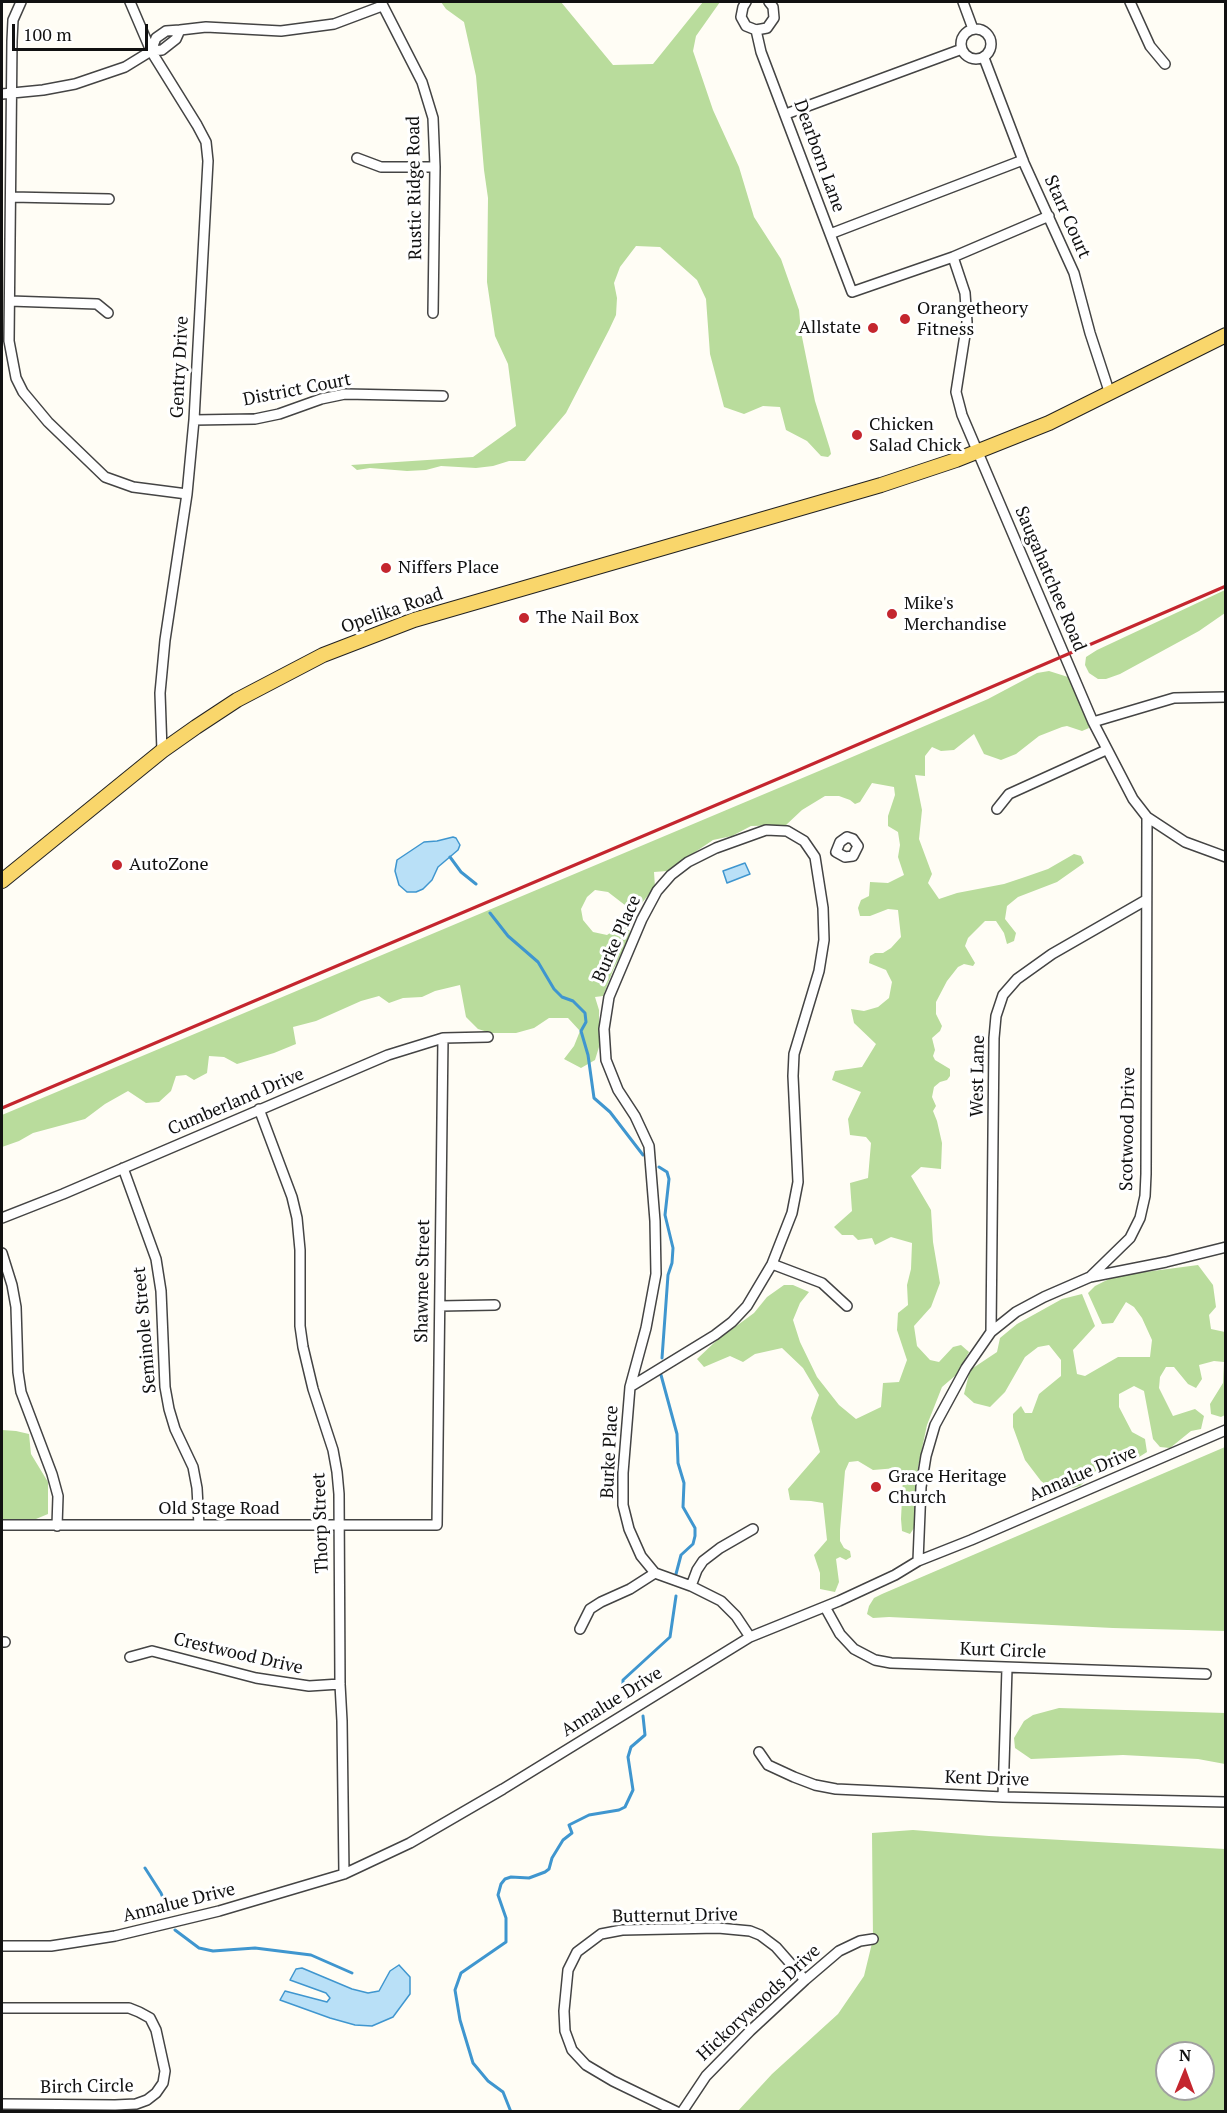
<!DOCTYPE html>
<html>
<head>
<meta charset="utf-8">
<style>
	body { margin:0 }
	#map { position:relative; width:1227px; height:2113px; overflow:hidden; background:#fffdf5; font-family:"PT Serif",serif }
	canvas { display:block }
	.frame { position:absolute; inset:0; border:3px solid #111; pointer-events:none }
	.north { position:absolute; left:1155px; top:2041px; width:60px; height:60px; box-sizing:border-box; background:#fff; border:2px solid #a0a0a0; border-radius:50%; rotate:1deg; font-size:16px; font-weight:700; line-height:24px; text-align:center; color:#111 }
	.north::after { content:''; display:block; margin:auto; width:21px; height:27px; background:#c4262e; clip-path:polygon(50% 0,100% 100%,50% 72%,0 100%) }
	.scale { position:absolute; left:12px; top:24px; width:136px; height:27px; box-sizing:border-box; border:3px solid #111; border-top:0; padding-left:8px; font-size:18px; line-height:21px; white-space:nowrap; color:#111; -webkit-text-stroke:4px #fff; paint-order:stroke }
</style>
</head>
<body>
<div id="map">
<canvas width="1227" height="2113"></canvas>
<div class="frame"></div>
<div class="north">N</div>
<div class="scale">100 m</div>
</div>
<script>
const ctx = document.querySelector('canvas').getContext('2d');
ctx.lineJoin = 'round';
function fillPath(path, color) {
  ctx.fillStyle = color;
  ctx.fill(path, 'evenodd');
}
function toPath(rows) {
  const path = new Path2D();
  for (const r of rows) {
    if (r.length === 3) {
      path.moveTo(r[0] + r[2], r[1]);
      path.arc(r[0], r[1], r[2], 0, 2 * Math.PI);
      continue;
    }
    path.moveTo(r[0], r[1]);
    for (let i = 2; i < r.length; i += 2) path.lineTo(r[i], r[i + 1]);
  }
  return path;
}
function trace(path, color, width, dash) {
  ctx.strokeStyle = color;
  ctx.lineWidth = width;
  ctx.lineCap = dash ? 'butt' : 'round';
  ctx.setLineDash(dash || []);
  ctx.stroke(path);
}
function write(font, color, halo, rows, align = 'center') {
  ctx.font = font + ' "PT Serif",serif';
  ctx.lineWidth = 6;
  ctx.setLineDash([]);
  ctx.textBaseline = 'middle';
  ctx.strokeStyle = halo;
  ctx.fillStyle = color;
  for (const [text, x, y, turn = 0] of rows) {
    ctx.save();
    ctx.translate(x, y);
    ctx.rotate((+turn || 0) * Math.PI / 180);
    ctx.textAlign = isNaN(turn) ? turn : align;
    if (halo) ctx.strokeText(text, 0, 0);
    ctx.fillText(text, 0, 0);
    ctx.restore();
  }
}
const forest = toPath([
	[441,2,561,2,613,65,653,64,703,2,720,2,696,36,693,51,713,110,739,167,754,217,781,259,799,310,801,332,815,401,830,449,831,454,828,457,821,456,807,441,786,430,780,407,763,406,744,414,724,407,710,354,706,299,697,280,660,247,636,246,620,267,614,283,617,298,616,315,609,330,566,413,525,461,509,461,493,466,476,468,441,466,426,470,407,471,370,468,357,470,351,465,473,457,516,426,508,364,495,336,487,282,488,198,484,170,476,76,464,22,446,9],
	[1225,590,1225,613,1199,631,1120,674,1106,679,1098,679,1089,673,1085,665,1086,657,1097,650],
	[1049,671,1068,677,1074,686,1087,718,1089,728,1082,731,1067,726,1062,727,1039,736,1016,754,1001,760,984,754,974,734,954,750,941,751,932,747,925,756,925,776,915,775,922,810,919,839,932,874,928,883,939,899,957,893,1004,884,1025,877,1048,869,1074,854,1081,856,1084,863,1057,882,1018,897,1007,906,1005,919,1016,933,1014,941,1007,944,1004,933,996,921,985,921,968,938,965,946,975,963,973,966,964,964,958,967,947,981,936,1002,936,1014,942,1026,940,1031,932,1038,935,1050,933,1056,935,1060,950,1069,950,1076,947,1080,940,1082,934,1087,932,1097,936,1106,933,1111,937,1121,942,1143,941,1169,921,1167,911,1176,931,1210,933,1242,940,1283,931,1307,914,1326,917,1346,930,1360,939,1362,953,1347,961,1345,969,1352,956,1375,942,1387,927,1425,918,1467,914,1528,910,1534,902,1531,901,1519,903,1478,897,1468,873,1470,858,1461,849,1462,845,1471,840,1530,840,1541,844,1548,850,1551,851,1557,846,1560,840,1557,836,1559,839,1582,835,1592,820,1589,820,1573,814,1555,827,1540,823,1503,811,1501,790,1500,788,1489,820,1452,811,1418,819,1395,803,1368,782,1348,755,1354,743,1362,730,1356,704,1367,697,1359,716,1341,754,1313,767,1297,784,1285,793,1285,809,1292,800,1303,793,1320,800,1342,817,1377,839,1405,856,1419,881,1407,883,1383,899,1382,907,1360,897,1330,898,1313,908,1305,907,1285,911,1269,912,1243,891,1237,875,1245,872,1238,858,1240,853,1235,842,1235,834,1227,852,1211,850,1183,868,1178,871,1143,866,1137,850,1135,848,1119,861,1092,832,1080,835,1071,862,1067,876,1044,854,1023,851,1009,864,1011,878,1007,889,998,892,982,886,970,869,963,870,956,875,953,883,953,891,948,901,937,898,910,888,909,870,916,860,916,858,908,861,900,869,896,870,882,888,883,904,875,898,857,900,845,898,832,888,826,888,816,895,795,894,787,872,783,860,802,855,804,850,800,839,796,825,796,802,810,786,825,751,826,732,836,713,840,667,871,654,872,655,887,641,904,630,909,608,892,595,890,587,897,581,909,583,920,593,932,607,935,623,924,629,928,630,937,614,968,603,996,595,997,599,1010,599,1047,595,1060,581,1068,564,1059,574,1046,580,1031,568,1018,549,1018,534,1028,516,1033,491,1033,478,1029,466,1017,460,985,435,991,422,997,403,998,389,1003,379,996,361,1001,316,1021,293,1027,296,1044,274,1053,237,1064,224,1057,209,1056,207,1073,194,1080,186,1075,176,1076,171,1091,159,1102,146,1103,128,1091,105,1104,85,1119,33,1133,19,1141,2,1147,2,1115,838,763,988,699,1037,673],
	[1198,1265,1213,1285,1216,1307,1209,1315,1211,1329,1225,1332,1225,1415,1221,1417,1211,1414,1210,1404,1223,1383,1224,1362,1214,1361,1199,1365,1202,1379,1196,1388,1188,1384,1174,1367,1166,1367,1160,1377,1159,1388,1173,1416,1195,1409,1204,1416,1201,1429,1191,1431,1170,1448,1160,1447,1153,1439,1144,1391,1134,1386,1119,1394,1119,1407,1132,1432,1145,1439,1147,1452,1139,1457,1121,1460,1109,1470,1096,1471,1080,1486,1056,1492,1041,1481,1025,1460,1013,1427,1013,1414,1021,1406,1025,1413,1032,1413,1039,1394,1061,1376,1061,1360,1049,1345,1038,1347,1025,1357,1005,1392,990,1407,974,1403,964,1394,970,1370,997,1352,1000,1338,1017,1324,1062,1299,1082,1294,1095,1326,1073,1350,1077,1374,1085,1376,1118,1357,1150,1357,1152,1340,1142,1318,1134,1307,1126,1302,1113,1323,1102,1324,1088,1293,1095,1286,1115,1276],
	[2,1430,16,1431,29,1434,31,1454,48,1482,48,1514,36,1519,2,1520],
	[1225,1447,1225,1631,1113,1628,889,1617,873,1618,867,1614,869,1606,874,1598,882,1594],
	[1059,1708,1225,1713,1225,1764,1198,1759,1123,1755,1031,1759,1015,1748,1014,1738,1024,1721,1033,1715],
	[913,1830,989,1836,1225,1849,1225,2111,737,2112,772,2074,838,2014,864,1976,873,1939,872,1833],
	[1167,2053,1203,2053,1203,2089,1167,2089]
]);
const water = toPath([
	[453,837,456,838,460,845,458,850,438,867,432,880,423,889,416,892,407,892,399,885,395,871,397,860,424,842,437,841,453,837],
	[745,863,750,874,727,883,723,871,745,863],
	[399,1965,410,1977,410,1994,393,2017,372,2026,355,2025,330,2018,280,2000,285,1991,327,2002,330,1998,326,1993,290,1980,296,1969,302,1968,352,1989,368,1993,379,1991,390,1971,399,1965]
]);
const stream = toPath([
	[450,857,461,872,476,884],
	[490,913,508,936,538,962,554,989,562,997,573,1001,585,1013,586,1022,581,1031,588,1055,594,1098,610,1112,643,1155],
	[659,1167,667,1172,669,1179,665,1215,673,1248,672,1263,668,1275,662,1358],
	[661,1375,677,1434,678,1463,684,1483,683,1507,695,1528,695,1536,693,1544,681,1555,676,1574],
	[628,1699,623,1686,623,1680,670,1637,676,1596],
	[145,1868,161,1893,167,1908],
	[175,1930,199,1948,213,1951,255,1948,311,1955,352,1973],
	[511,2112,503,2092,488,2081,473,2063,460,2020,455,1990,461,1973,506,1942,506,1918,498,1895,501,1884,505,1879,511,1877,529,1878,545,1872,549,1869,552,1858,563,1840,572,1833,569,1825,589,1815,619,1810,625,1807,633,1790,628,1757,631,1747,645,1735,643,1716]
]);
const street = toPath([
	[21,2,13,20,12,41,9,341,16,378,23,392,48,422,105,477,133,487,187,494],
	[130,2,151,51,197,125,206,142,208,161,194,420,187,494,165,640,160,693,162,751],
	[381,2,422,82,433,118,435,167,433,313],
	[746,2,743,7,741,17,746,26,756,30,767,28,774,18,773,7,769,2],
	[963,2,973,29],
	[1130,2,1150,46,1165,64],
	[976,44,15],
	[180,30,206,27,281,31,334,24,382,6],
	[756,30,761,52,852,292,953,257,1049,216],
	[984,58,1024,163,1074,273,1090,333,1110,394],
	[2,94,43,90,75,84,125,67,151,51,162,50,176,39,180,30,166,31,156,38,151,51],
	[786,114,962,49],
	[357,158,381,167,435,167],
	[11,197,109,199],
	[830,234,1023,160],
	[953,257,965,293,967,322,956,392,962,415,1093,722,1133,799,1147,817,1185,842,1226,857],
	[10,301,97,304,108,313],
	[194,420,255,419,279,414,321,399,345,394,443,396],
	[1093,722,1174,698,1226,697],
	[997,809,1009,794,1106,750],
	[847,837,853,839,858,846,853,856,845,857,836,852,840,842,847,837],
	[259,1109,292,1197,297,1218,300,1250,300,1326,303,1347,313,1389,333,1450,337,1472,339,1494,340,1684,342,1721,344,1874],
	[123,1168,156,1259,161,1291,165,1387,169,1409,175,1429,193,1467,197,1488,199,1525],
	[2,1218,63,1194,388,1055,443,1038,488,1037],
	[2,1253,12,1285,16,1307,18,1372,21,1392,52,1474,58,1496,57,1526],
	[772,1264,822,1283,847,1306],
	[1090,1277,1166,1262,1226,1247],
	[440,1306,495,1305],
	[991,1332,994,1038,996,1016,1003,995,1017,979,1052,954,1146,900],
	[630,1387,646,1328,656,1274,655,1221,649,1146,635,1116,618,1090,606,1060,604,1029,609,997,642,919,657,891,671,875,688,862,716,848,766,830,787,831,804,841,815,857,823,908,824,940,819,971,794,1054,793,1076,798,1182,792,1213,772,1264,747,1306,732,1322,715,1335,630,1387,623,1473,623,1505,629,1529,641,1556,655,1573,691,1586,721,1601,736,1616,750,1637],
	[2,1525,437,1525,443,1038],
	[918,1561,921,1487,926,1456,935,1425,966,1368,991,1332,1016,1312,1044,1297,1090,1277,1130,1238,1140,1218,1145,1196,1146,1174,1147,817],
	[691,1586,697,1570,703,1561,720,1548,753,1529],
	[825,1607,840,1634,854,1649,875,1660,891,1663,1206,1674],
	[580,1629,590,1609,601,1602,630,1589,655,1573],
	[2,1642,5,1642],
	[130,1657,152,1651,256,1678,309,1686,340,1684],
	[759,1752,768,1765,794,1777,815,1785,836,1789,1003,1797,1226,1802],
	[1003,1797,1007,1668],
	[2,1946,51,1946,115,1936,219,1911,344,1874,410,1843,503,1789,750,1637,839,1601,895,1575,918,1561,971,1540,1226,1430],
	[2,2008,129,2008,139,2012,150,2018,156,2030,165,2071,163,2083,156,2093,147,2100,136,2104,115,2105,2,2104],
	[677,2112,613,2081,586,2065,572,2050,565,2031,564,2011,568,1970,577,1952,601,1934,622,1930,718,1928,750,1931,760,1935,776,1947,805,1980],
	[682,2112,706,2076,750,2031,805,1980,839,1951,860,1941,873,1939]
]);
const primary = toPath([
	[2,881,162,751,196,727,237,700,323,655,414,620,881,485,956,460,1049,423,1226,335]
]);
const rail = toPath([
	[2,1108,794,772,1226,586]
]);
const markers = [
	[905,319,6,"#c4262e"],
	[873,328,6,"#c4262e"],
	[857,435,6,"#c4262e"],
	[386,568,6,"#c4262e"],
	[892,614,6,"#c4262e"],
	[524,618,6,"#c4262e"],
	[117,865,6,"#c4262e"],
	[876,1487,6,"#c4262e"]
];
const streetNames = [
	["Dearborn Lane",819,156,70],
	["Rustic Ridge Road",415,188,-91],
	["Starr Court",1067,217,66],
	["Gentry Drive",180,367,-87],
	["District Court",297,390,-11],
	["Saugahatchee Road",1050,579,67],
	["Opelika Road",392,611,-19],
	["Burke Place",617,939,-66],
	["West Lane",978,1076,-89],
	["Cumberland Drive",236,1102,-23],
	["Scotwood Drive",1128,1129,-89],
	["Shawnee Street",423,1281,-89],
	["Seminole Street",145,1330,-95],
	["Burke Place",610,1452,-87],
	["Annalue Drive",1083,1474,-23],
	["Old Stage Road",219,1509],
	["Thorp Street",321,1523,-92],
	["Kurt Circle",1003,1651,2],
	["Crestwood Drive",238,1654,13],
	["Annalue Drive",612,1702,-32],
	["Kent Drive",987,1779,2],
	["Annalue Drive",179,1903,-14],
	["Butternut Drive",675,1916,-1],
	["Hickorywoods Drive",759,2003,-43],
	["Birch Circle",87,2087,-1]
];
const poiNames = [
	["Orangetheory",917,309],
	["Fitness",917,330],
	["Allstate",861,328,"right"],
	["Chicken",869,425],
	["Salad Chick",869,446],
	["Niffers Place",398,568],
	["Mike's",904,604],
	["Merchandise",904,625],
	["The Nail Box",536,618],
	["AutoZone",129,865],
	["Grace Heritage",888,1477],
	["Church",888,1498]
];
fillPath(forest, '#b9dc9c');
fillPath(water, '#b9e0f7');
trace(water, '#3f96cf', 1.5);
trace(stream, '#3f96cf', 3);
trace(street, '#444', 12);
trace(primary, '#222', 16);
trace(street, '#fff', 9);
trace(primary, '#f9d66b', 14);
trace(rail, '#c4262e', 3);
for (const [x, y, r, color] of markers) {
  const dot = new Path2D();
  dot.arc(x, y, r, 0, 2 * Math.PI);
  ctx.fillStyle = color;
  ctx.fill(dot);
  trace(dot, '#fff', 2);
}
write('18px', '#111', '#fff', streetNames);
write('18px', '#111', '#fff', poiNames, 'left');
</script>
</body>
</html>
